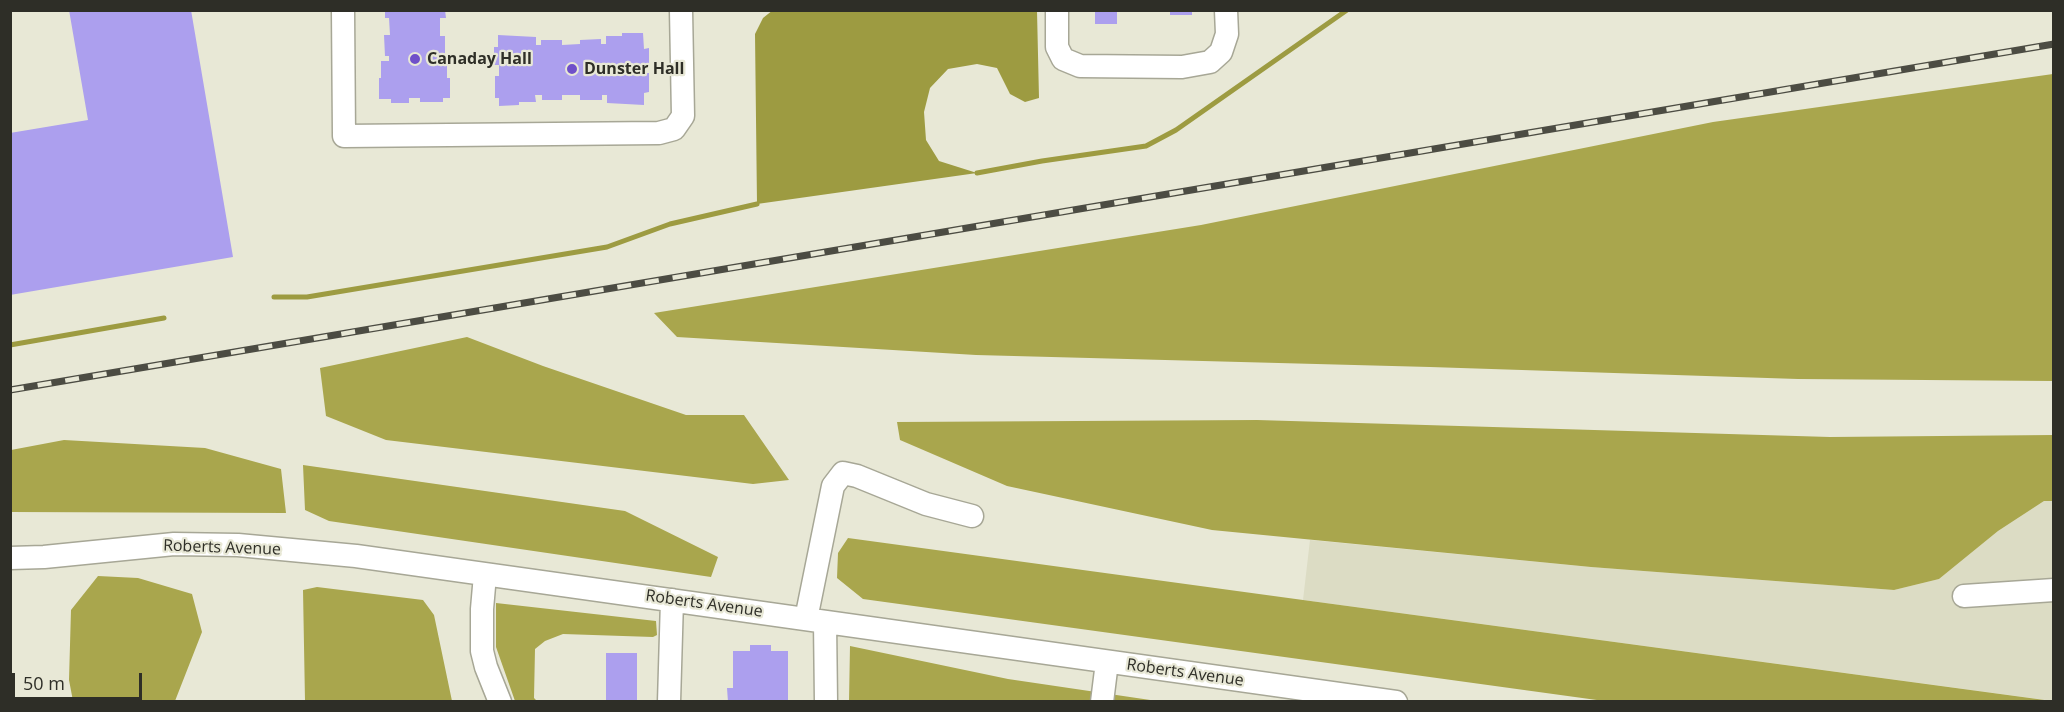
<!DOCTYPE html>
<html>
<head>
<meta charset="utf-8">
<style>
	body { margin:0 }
	#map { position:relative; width:2064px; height:712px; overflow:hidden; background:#e8e8d6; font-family:"Open Sans",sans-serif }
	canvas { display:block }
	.frame { position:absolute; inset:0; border:12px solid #2e2e27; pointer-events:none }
	.scale { position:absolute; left:12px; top:673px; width:130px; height:27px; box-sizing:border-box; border:3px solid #2e2e27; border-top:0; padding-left:8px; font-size:18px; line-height:21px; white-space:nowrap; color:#2e2e27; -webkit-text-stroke:4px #e8e8d6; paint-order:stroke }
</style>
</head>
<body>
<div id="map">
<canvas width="2064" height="712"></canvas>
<div class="frame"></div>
<div class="scale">50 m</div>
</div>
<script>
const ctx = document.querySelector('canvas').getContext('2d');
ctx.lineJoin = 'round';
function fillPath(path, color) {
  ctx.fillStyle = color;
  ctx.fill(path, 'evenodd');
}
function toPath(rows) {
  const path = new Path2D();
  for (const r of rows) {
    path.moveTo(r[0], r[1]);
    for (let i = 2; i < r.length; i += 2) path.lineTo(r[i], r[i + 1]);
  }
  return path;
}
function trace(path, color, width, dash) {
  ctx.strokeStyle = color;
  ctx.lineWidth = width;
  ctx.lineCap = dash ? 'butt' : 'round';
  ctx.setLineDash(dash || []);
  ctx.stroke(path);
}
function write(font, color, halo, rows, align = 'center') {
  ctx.font = font + ' "Open Sans",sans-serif';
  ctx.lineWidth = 4.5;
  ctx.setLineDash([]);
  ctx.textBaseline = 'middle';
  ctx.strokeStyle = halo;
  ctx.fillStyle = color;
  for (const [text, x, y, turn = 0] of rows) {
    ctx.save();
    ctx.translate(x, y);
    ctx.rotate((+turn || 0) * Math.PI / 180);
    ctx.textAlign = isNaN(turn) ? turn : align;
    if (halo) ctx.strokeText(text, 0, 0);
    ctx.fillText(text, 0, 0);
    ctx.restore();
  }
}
const built = toPath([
	[2044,501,2053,501,2053,701,1303,600,1310,540,1591,567,1894,590,1939,579,1998,531]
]);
const forest = toPath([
	[2053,74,2053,381,1798,379,1430,367,976,355,677,337,654,313,1201,225,1713,122],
	[467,337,543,366,686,415,744,415,789,480,753,484,386,440,326,416,320,368],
	[1257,420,1830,437,2053,435,2053,501,2044,501,1998,531,1939,579,1894,590,1591,567,1212,530,1007,486,900,440,897,422],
	[64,440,205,448,281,469,286,513,11,512,11,450],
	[303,465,625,511,718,557,711,577,329,521,305,510],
	[848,538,1303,600,2052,701,1604,701,863,599,837,578,838,553],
	[98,576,138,578,192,594,202,632,175,701,73,701,69,680,71,610],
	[317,587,423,600,434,615,452,701,305,701,303,590],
	[496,603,656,621,657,635,653,637,563,634,545,641,535,649,534,698,537,701,515,701,496,647],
	[850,646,1008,679,1157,701,849,702]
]);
const water = toPath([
	[773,10,1037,11,1039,98,1025,102,1010,94,997,68,977,64,948,69,930,88,924,112,926,140,939,161,977,173,757,204,755,34,763,18]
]);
const stream = toPath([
	[977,173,1042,161,1146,146,1176,130,1347,10],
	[274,297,307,297,607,247,670,224,757,204],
	[10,345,164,318]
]);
const building = toPath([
	[69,10,191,10,233,257,10,295,10,133,88,120],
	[385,10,445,10,446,18,440,18,440,36,445,36,445,56,440,56,440,62,447,62,447,78,450,78,450,98,443,98,443,102,420,102,420,98,409,98,409,103,391,103,391,99,379,99,379,78,381,78,381,61,389,61,389,56,385,56,384,35,390,35,389,18,385,18],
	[1095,10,1117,10,1117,24,1095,24],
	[1170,10,1192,10,1192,15,1170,15],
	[622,33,643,33,644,49,649,48,649,64,644,64,644,73,649,73,649,92,644,93,644,105,607,103,607,95,602,95,602,100,580,100,580,95,562,95,562,100,542,100,542,95,535,95,536,102,519,102,519,105,499,106,499,98,495,98,495,76,499,76,499,65,494,65,494,47,498,47,498,35,536,37,536,45,541,45,541,40,562,40,562,45,580,44,580,40,601,39,601,44,606,44,606,36,622,36],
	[750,645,771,645,771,651,788,651,788,702,728,702,727,688,733,688,733,651,750,651],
	[606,653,637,653,637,702,606,702]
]);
const minor = toPath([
	[343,10,344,136,659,133,674,129,683,116,681,10],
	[1057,10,1057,47,1063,59,1080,66,1182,67,1210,62,1221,52,1227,34,1226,10],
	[10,558,44,557,174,544,238,545,356,556,1396,702],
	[485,575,482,609,482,651,486,667,500,702],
	[1964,596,2054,590],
	[806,619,833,486,843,473,857,476,926,504,972,516],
	[825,622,826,702],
	[669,702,672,600],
	[1102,702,1107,662]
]);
const rail = toPath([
	[10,390,2054,44]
]);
const markers = [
	[415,59,6,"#6f50c9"],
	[572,69,6,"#6f50c9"]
];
const poiNames = [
	["Canaday Hall",427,59],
	["Dunster Hall",584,69]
];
const streetNames = [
	["Roberts Avenue",222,548,2],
	["Roberts Avenue",704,604,8],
	["Roberts Avenue",1185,673,8]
];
fillPath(built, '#dcdcc4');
fillPath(forest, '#a9a64d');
fillPath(water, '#9d9b41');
trace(stream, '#9d9b41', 5);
fillPath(building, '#ac9fee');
trace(minor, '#a7a796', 25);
trace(minor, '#fff', 22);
trace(rail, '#4c4c43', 7);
trace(rail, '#e8e8d6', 4.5, [14]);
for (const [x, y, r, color] of markers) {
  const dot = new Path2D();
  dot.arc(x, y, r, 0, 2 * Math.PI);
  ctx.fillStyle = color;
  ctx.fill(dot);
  trace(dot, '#e8e8d6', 2);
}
write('bold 16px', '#2e2e27', '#e8e8d6', poiNames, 'left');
write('16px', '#2e2e27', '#e8e8d6', streetNames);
</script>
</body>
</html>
